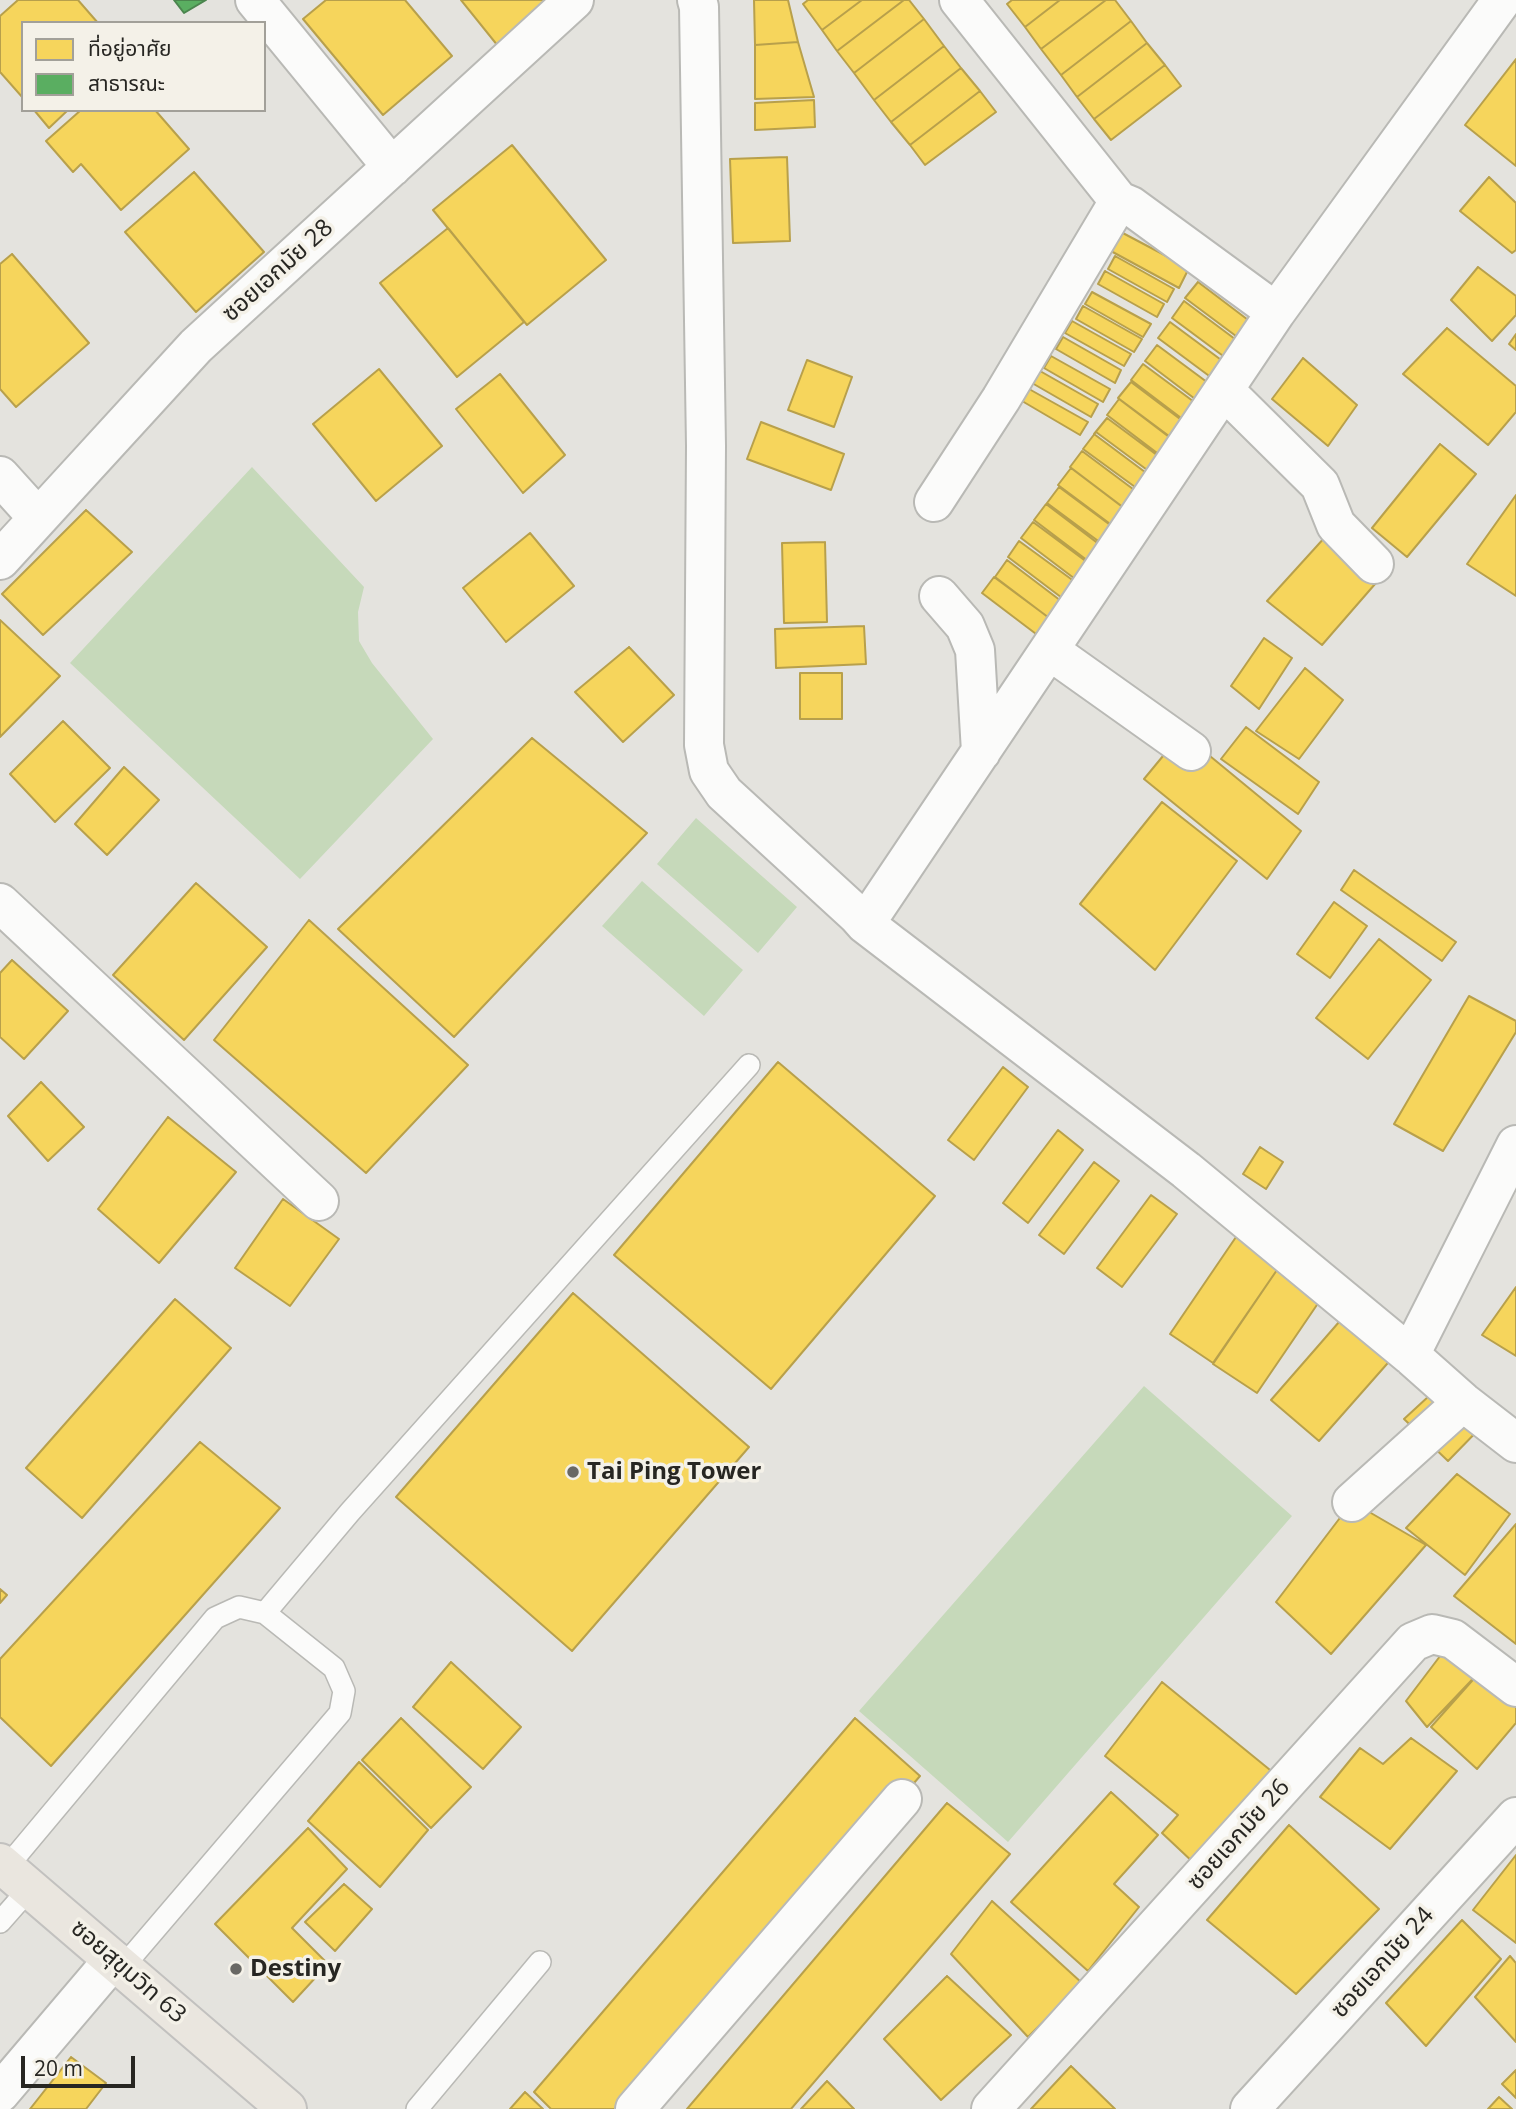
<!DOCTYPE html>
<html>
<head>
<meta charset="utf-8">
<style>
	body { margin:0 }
	#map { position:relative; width:1516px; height:2109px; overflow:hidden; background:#e4e3de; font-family:"Open Sans","Noto Sans Thai",sans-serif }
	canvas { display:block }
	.legend { position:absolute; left:21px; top:21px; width:245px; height:91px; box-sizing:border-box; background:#f4f1e8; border:2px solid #a2a099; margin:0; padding:9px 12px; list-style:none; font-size:21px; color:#272622 }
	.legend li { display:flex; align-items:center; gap:14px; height:35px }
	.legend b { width:35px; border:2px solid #a2a099 }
	.scale { position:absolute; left:21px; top:2056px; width:114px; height:32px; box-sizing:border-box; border:4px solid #272622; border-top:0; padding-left:9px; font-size:21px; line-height:24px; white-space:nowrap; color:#272622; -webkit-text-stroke:5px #f4f1e8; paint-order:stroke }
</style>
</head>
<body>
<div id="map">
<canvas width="1516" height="2109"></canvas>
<ul class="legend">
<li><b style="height:19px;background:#f6d55c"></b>ที่อยู่อาศัย</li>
<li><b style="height:19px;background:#5aae61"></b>สาธารณะ</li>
</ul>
<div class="scale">20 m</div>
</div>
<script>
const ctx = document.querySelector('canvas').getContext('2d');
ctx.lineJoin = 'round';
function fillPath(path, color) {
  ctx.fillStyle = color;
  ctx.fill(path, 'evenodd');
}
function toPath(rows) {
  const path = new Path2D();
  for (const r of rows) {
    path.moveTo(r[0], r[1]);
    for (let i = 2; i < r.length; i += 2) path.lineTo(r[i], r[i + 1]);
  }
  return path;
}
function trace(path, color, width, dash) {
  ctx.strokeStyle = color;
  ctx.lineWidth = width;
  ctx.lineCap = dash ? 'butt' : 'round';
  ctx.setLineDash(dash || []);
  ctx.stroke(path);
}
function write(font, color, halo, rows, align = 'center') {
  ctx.font = font + ' "Open Sans","Noto Sans Thai",sans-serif';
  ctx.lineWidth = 7;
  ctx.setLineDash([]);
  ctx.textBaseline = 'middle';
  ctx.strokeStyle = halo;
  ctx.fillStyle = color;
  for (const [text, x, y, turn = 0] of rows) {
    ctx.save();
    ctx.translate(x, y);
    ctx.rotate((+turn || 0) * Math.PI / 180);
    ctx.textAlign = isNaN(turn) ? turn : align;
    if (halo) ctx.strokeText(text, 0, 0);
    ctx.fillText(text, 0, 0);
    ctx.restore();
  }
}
const green = toPath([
	[252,467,364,587,358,612,359,641,372,663,433,739,300,879,70,663],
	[696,818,797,907,758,953,657,864],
	[642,881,743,970,704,1016,602,926],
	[1144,1386,1292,1516,1008,1842,859,1711]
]);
const homes = toPath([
	[18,0,78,0,98,23,23,23,23,98,0,72,0,16,18,0],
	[326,0,405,0,452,56,383,115,303,19,326,0],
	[461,0,554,0,498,46,461,0],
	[754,0,788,0,798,42,755,45,754,0],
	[808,0,862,0,822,30,803,4,808,0],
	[862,0,904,0,837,51,822,30,862,0],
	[904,0,909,0,924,19,854,73,837,51,904,0],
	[1012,0,1060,0,1025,27,1007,4,1012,0],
	[1060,0,1106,0,1041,49,1025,27,1060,0],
	[1106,0,1115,0,1131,21,1061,75,1041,49,1106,0],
	[924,19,944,46,874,100,854,73,924,19],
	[1131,21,1147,43,1077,97,1061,75,1131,21],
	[798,42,814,97,755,99,755,45,798,42],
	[1147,43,1165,65,1094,119,1077,97,1147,43],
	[944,46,961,68,891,122,874,100,944,46],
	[1516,59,1516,166,1465,125,1516,59],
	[1165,65,1181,86,1111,140,1094,119,1165,65],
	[961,68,980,91,910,145,891,122,961,68],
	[980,91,996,112,925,165,910,145,980,91],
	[814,100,815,127,755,130,755,103,814,100],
	[34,110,68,110,49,128,34,110],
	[81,110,155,110,189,149,121,210,81,164,73,172,46,141,81,110],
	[512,145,606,260,527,325,433,210,512,145],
	[787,157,790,241,733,243,730,159,787,157],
	[194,172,264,252,196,312,125,232,194,172],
	[1489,177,1516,203,1516,250,1512,253,1460,211,1489,177],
	[448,228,524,322,457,377,380,283,448,228],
	[1119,231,1189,268,1179,288,1109,250,1119,231],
	[12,254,89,343,16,407,0,389,0,264,12,254],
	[1115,256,1174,289,1167,302,1108,269,1115,256],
	[1478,267,1516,296,1516,315,1492,341,1451,300,1478,267],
	[1105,271,1164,304,1157,317,1098,284,1105,271],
	[1198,282,1260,329,1248,345,1185,298,1198,282],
	[1092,292,1151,324,1143,337,1085,304,1092,292],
	[1184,301,1247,348,1234,364,1172,318,1184,301],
	[1083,306,1142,339,1134,352,1076,319,1083,306],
	[1072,321,1131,354,1124,366,1065,333,1072,321],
	[1170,322,1232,368,1220,384,1158,338,1170,322],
	[1447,328,1516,386,1516,412,1488,445,1403,374,1447,328],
	[1516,334,1516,350,1509,344,1516,334],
	[1063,337,1121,370,1115,383,1056,349,1063,337],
	[1157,345,1219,391,1207,408,1145,361,1157,345],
	[1051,356,1110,389,1103,402,1044,368,1051,356],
	[1303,358,1357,405,1328,446,1272,399,1303,358],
	[807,360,852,377,834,427,788,410,807,360],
	[1143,364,1205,410,1193,427,1131,380,1143,364],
	[379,369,442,446,376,501,313,424,379,369],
	[1040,371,1098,404,1091,417,1032,383,1040,371],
	[500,374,565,455,523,493,456,409,500,374],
	[1131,382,1192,428,1181,445,1118,398,1131,382],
	[1029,389,1088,422,1080,435,1022,401,1029,389],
	[1119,399,1181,446,1169,462,1107,415,1119,399],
	[1107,418,1169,464,1157,481,1094,434,1107,418],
	[761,422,844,454,831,490,747,459,761,422],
	[1096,432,1158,478,1146,495,1083,449,1096,432],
	[1440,444,1476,474,1407,557,1372,528,1440,444],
	[1082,451,1145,498,1132,514,1070,467,1082,451],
	[1071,468,1133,515,1121,532,1058,485,1071,468],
	[1059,487,1121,533,1109,549,1047,503,1059,487],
	[1516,495,1516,596,1467,564,1516,495],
	[1046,504,1108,551,1096,567,1034,520,1046,504],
	[86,510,132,552,43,635,2,594,86,510],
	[1033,522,1095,568,1083,585,1021,538,1033,522],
	[1336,525,1382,576,1322,645,1267,601,1336,525],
	[530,533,574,586,506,642,463,588,530,533],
	[1019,541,1082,587,1070,604,1008,557,1019,541],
	[825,542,827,622,784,623,782,543,825,542],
	[1007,560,1069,607,1057,624,995,577,1007,560],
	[994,577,1056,623,1044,640,982,593,994,577],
	[0,620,60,676,0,737,0,620],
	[864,626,866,664,776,668,775,629,864,626],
	[1264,638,1292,658,1259,709,1231,686,1264,638],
	[629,647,674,695,623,742,575,692,629,647],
	[1305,668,1343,700,1299,759,1256,731,1305,668],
	[800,673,842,673,842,719,800,719,800,673],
	[63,721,110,768,55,822,10,774,63,721],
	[1246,727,1319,782,1298,814,1221,759,1246,727],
	[1182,733,1301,831,1267,879,1144,779,1182,733],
	[532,738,647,833,454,1037,338,929,532,738],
	[124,767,159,800,107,855,75,824,124,767],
	[1162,802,1237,861,1155,970,1080,904,1162,802],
	[1354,870,1456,942,1442,961,1341,890,1354,870],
	[196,883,267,947,184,1040,113,975,196,883],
	[1334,902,1367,926,1330,978,1297,954,1334,902],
	[309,920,468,1065,366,1173,214,1040,309,920],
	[1379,939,1431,980,1368,1059,1316,1018,1379,939],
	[12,960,68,1011,24,1059,0,1037,0,973,12,960],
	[1469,996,1516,1021,1516,1032,1443,1151,1394,1124,1469,996],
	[778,1062,935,1196,771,1389,614,1255,778,1062],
	[1003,1067,1028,1087,974,1160,948,1140,1003,1067],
	[41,1082,84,1127,48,1161,8,1116,41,1082],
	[168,1117,236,1172,159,1263,98,1209,168,1117],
	[1058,1130,1083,1150,1028,1223,1003,1203,1058,1130],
	[1260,1147,1283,1162,1266,1189,1243,1174,1260,1147],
	[1094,1162,1119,1181,1064,1254,1039,1235,1094,1162],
	[1151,1195,1177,1214,1122,1287,1097,1268,1151,1195],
	[283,1199,339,1239,290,1306,235,1268,283,1199],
	[1236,1237,1279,1267,1213,1363,1170,1334,1236,1237],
	[1279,1267,1323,1296,1257,1393,1213,1364,1279,1267],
	[1516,1287,1516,1356,1482,1335,1516,1287],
	[573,1293,749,1447,572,1651,396,1497,573,1293],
	[175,1299,231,1348,82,1518,26,1468,175,1299],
	[1346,1314,1394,1356,1319,1441,1271,1400,1346,1314],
	[1442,1384,1487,1421,1448,1461,1404,1419,1442,1384],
	[200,1442,280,1508,51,1766,0,1717,0,1659,200,1442],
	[1457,1474,1510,1514,1465,1575,1406,1528,1457,1474],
	[1352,1502,1426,1545,1331,1654,1276,1602,1352,1502],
	[1516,1524,1516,1644,1454,1596,1516,1524],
	[0,1589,7,1595,0,1603,0,1589],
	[1453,1639,1487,1664,1427,1727,1406,1701,1453,1639],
	[451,1662,521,1727,483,1769,413,1707,451,1662],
	[1487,1664,1516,1687,1516,1723,1477,1769,1431,1727,1487,1664],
	[1162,1682,1275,1774,1196,1865,1162,1833,1178,1815,1105,1756,1162,1682],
	[401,1718,471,1787,431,1828,362,1760,401,1718],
	[855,1718,920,1776,634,2109,551,2109,534,2092,855,1718],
	[1411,1738,1457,1771,1390,1849,1320,1797,1360,1748,1383,1764,1411,1738],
	[359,1762,428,1830,380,1887,308,1821,359,1762],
	[1111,1792,1158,1835,1114,1884,1139,1907,1088,1971,1011,1902,1111,1792],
	[947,1803,1010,1854,791,2109,687,2109,947,1803],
	[1289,1825,1379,1909,1296,1994,1207,1920,1289,1825],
	[308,1828,347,1869,292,1928,328,1964,293,2002,215,1924,308,1828],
	[1516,1855,1516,1943,1473,1910,1516,1855],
	[344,1884,372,1909,335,1951,305,1922,344,1884],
	[992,1901,1082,1983,1028,2037,951,1954,992,1901],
	[1462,1920,1501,1959,1426,2046,1386,2003,1462,1920],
	[1510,1956,1516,1963,1516,2042,1475,1997,1510,1956],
	[947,1976,1011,2035,941,2100,884,2039,947,1976],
	[71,2057,106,2083,86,2109,30,2109,71,2057],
	[1071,2066,1115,2109,1031,2109,1071,2066],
	[1516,2070,1516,2098,1502,2084,1516,2070],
	[827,2081,854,2109,801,2109,827,2081],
	[525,2092,543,2109,510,2109,525,2092],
	[1499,2097,1512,2109,1488,2109,1499,2097]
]);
const public = toPath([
	[174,0,206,0,184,13,174,0]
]);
const service = toPath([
	[265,1613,350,1512,749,1065],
	[6,1868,215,1618,239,1607,265,1613,334,1668,344,1691,340,1713,122,1968],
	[0,1922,30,1888],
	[417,2109,540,1962]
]);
const minor = toPath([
	[255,0,392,167],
	[697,0,699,7,706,446,704,745,709,771,724,793,857,915,865,924,1186,1170,1410,1355,1463,1402,1516,1443],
	[959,0,1119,201],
	[1224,390,1320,485,1336,525,1374,564],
	[0,476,38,518],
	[934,502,1001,399,1119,201,1131,206,1276,312],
	[0,560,196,346,574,0],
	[939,596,965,626,975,650,981,752],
	[1049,650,1191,751],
	[0,903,319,1201],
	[865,924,1276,312,1502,0],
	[1410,1355,1516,1145],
	[1352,1502,1463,1402],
	[0,2093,113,1960],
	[635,2109,902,1799],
	[991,2109,1413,1642,1432,1634,1453,1639,1516,1687],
	[1250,2109,1516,1817]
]);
const primary = toPath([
	[0,1863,287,2109]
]);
const markers = [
	[573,1472,7,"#696864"],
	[236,1969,7,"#696864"]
];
const streetNames = [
	["ซอยเอกมัย 28",278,271,-42],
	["ซอยเอกมัย 26",1239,1835,-48],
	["ซอยเอกมัย 24",1383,1963,-48],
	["ซอยสุขุมวิท 63",128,1972,41]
];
const poiNames = [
	["Tai Ping Tower",587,1472],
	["Destiny",250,1969]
];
fillPath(green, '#c6d9ba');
fillPath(homes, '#f6d55c');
trace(homes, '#b8a04b', 2);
fillPath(public, '#5aae61');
trace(public, '#4b854e', 2);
trace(service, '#b9b9b5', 24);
trace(minor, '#b9b9b5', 42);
trace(primary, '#c2c1bf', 42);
trace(service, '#fbfbfa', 21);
trace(minor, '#fbfbfa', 38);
trace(primary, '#eae6df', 38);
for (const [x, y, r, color] of markers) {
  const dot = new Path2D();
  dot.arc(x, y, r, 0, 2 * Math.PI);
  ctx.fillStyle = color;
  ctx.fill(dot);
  trace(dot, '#f4f1e8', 2.5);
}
write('24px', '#272622', '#f4f1e8', streetNames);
write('bold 24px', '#272622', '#f4f1e8', poiNames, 'left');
</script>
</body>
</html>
